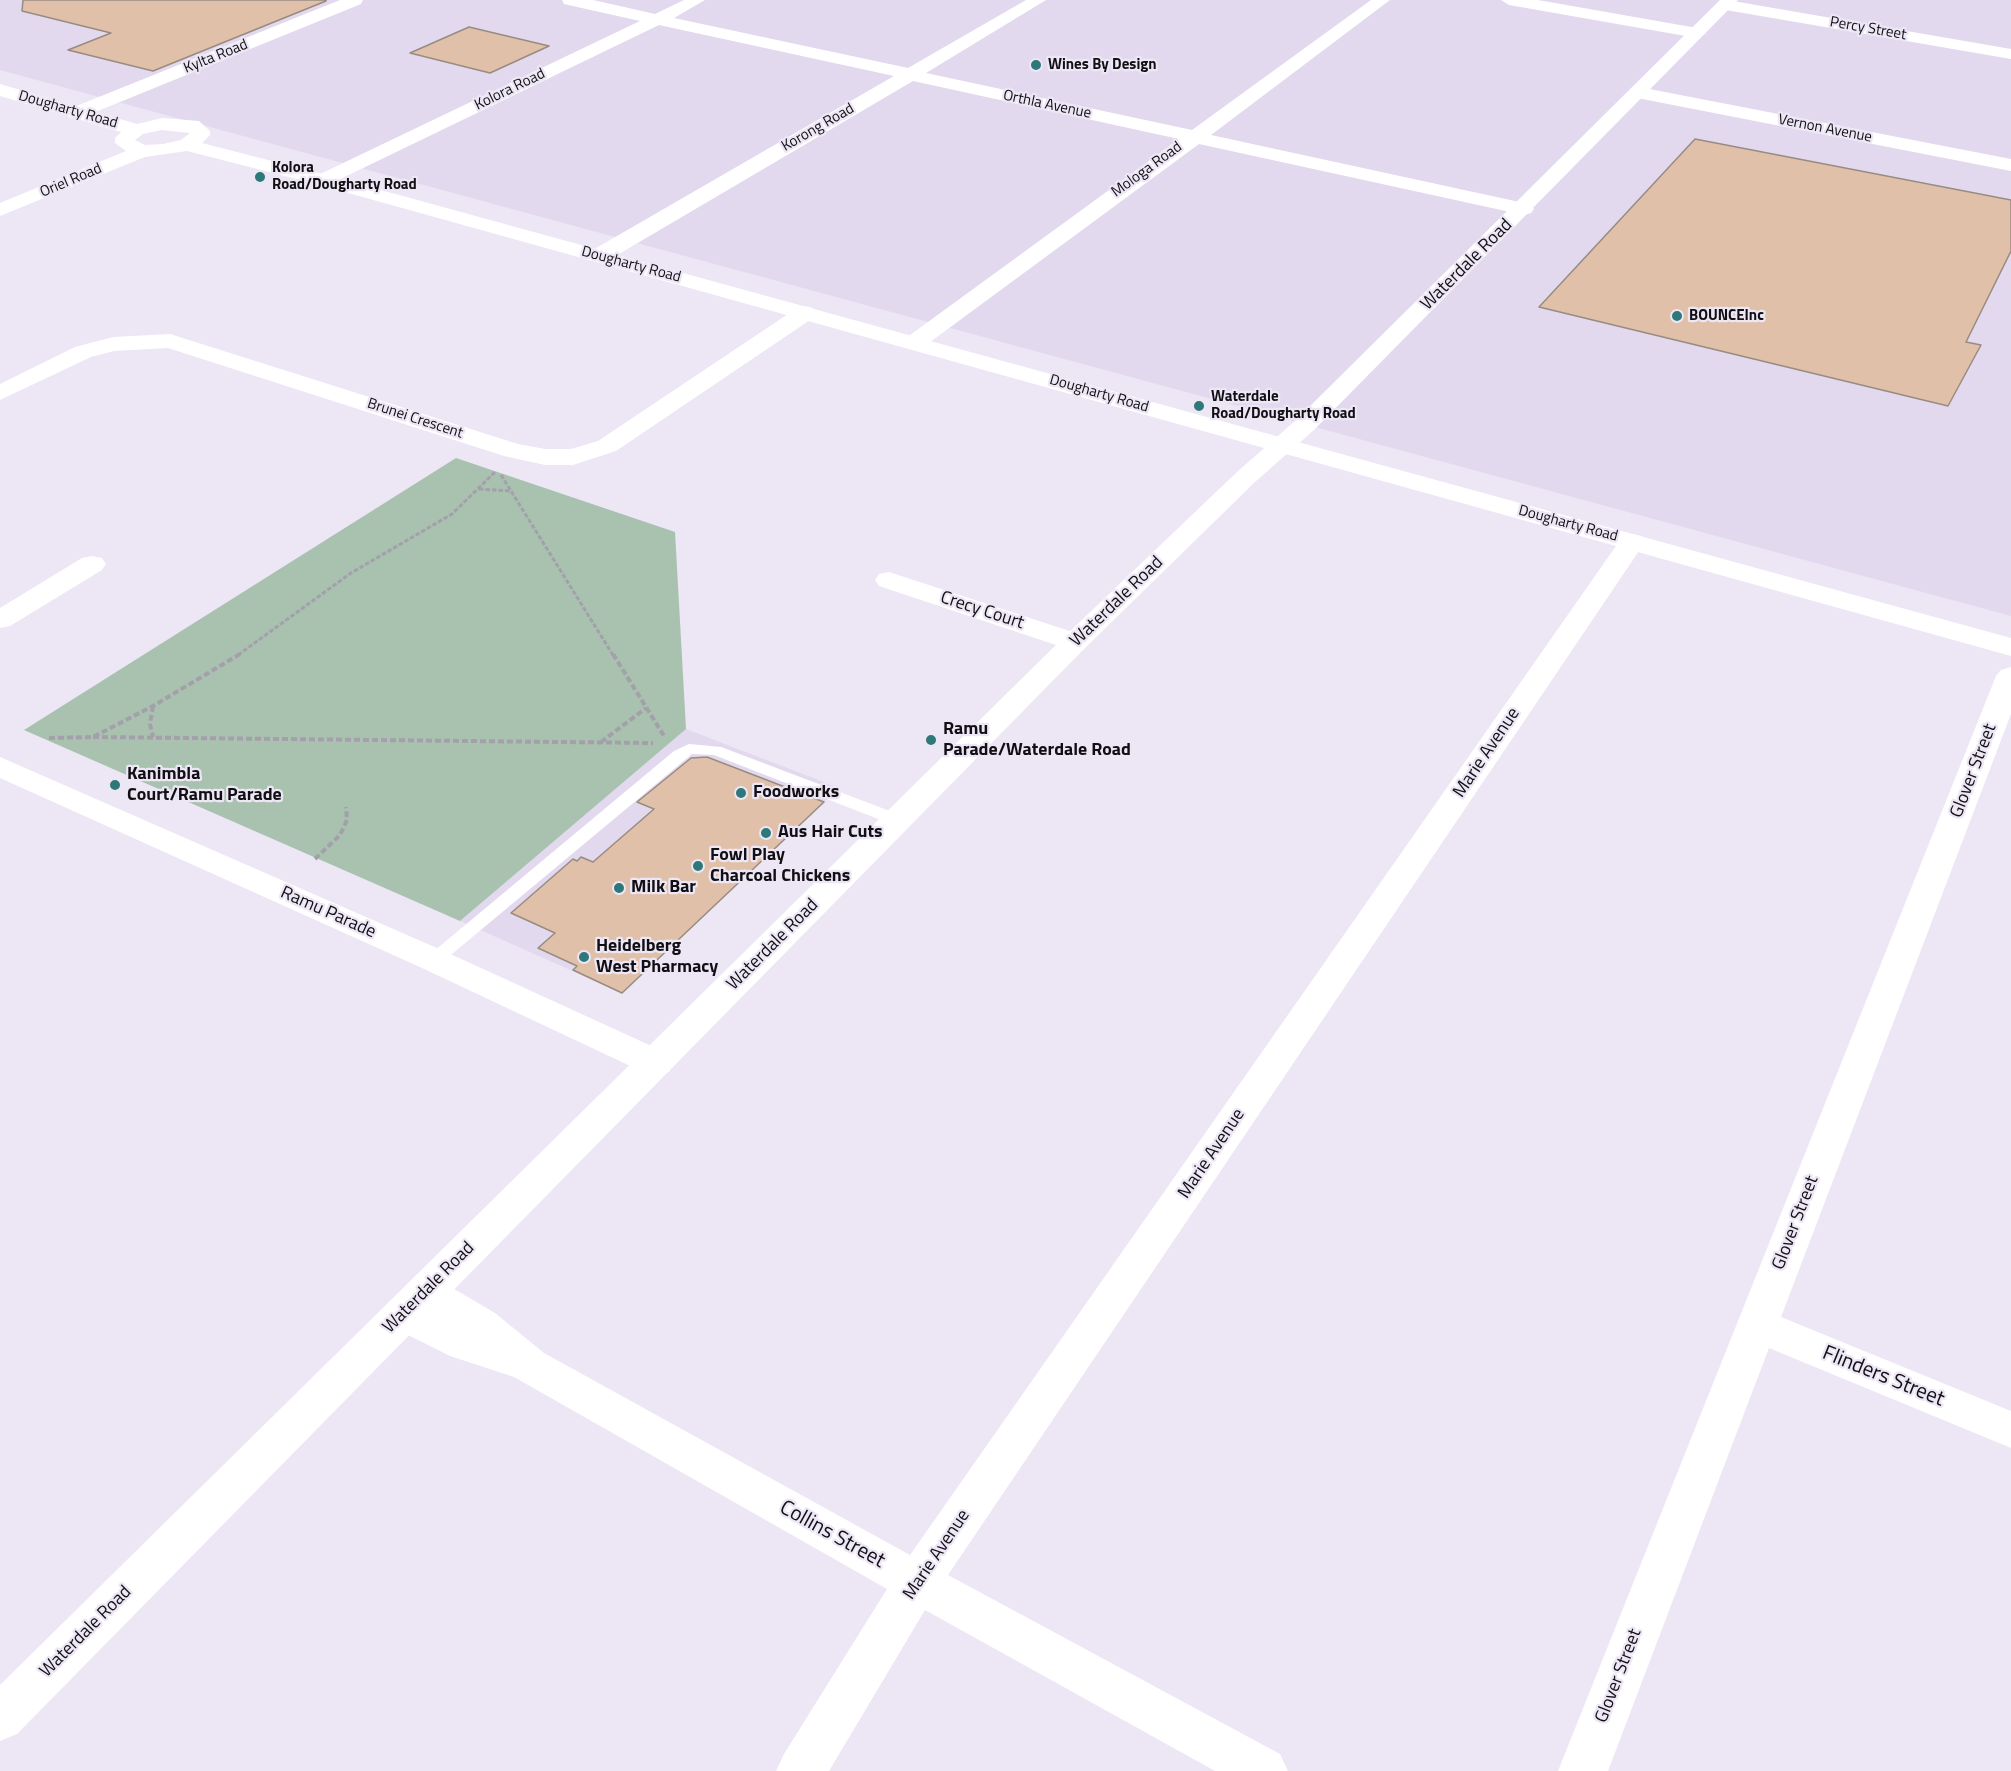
<!DOCTYPE html>
<html>
<head>
<meta charset="utf-8">
<style>
	body { margin:0 }
	canvas { display:block; background:#ece6f5 }
</style>
</head>
<body>
<canvas width="2011" height="1771"></canvas>
<script>
const ctx = document.querySelector('canvas').getContext('2d');
ctx.lineJoin = 'round';
function fillPath(path, color) {
  ctx.fillStyle = color;
  ctx.fill(path, 'evenodd');
}
function toPath(rows) {
  const path = new Path2D();
  for (const r of rows) {
    path.moveTo(r[0], r[1]);
    for (let i = 2; i < r.length; i += 2) path.lineTo(r[i], r[i + 1]);
  }
  return path;
}
function trace(path, color, width, dash) {
  ctx.strokeStyle = color;
  ctx.lineWidth = width;
  ctx.lineCap = dash ? 'butt' : 'round';
  ctx.setLineDash(dash || []);
  ctx.stroke(path);
}
function write(font, color, halo, rows, align = 'center') {
  ctx.font = font + ' "Titillium Web",sans-serif';
  ctx.lineWidth = 4.5;
  ctx.setLineDash([]);
  ctx.textBaseline = 'middle';
  ctx.strokeStyle = halo;
  ctx.fillStyle = color;
  for (const [text, x, y, turn = 0] of rows) {
    ctx.save();
    ctx.translate(x, y);
    ctx.rotate((+turn || 0) * Math.PI / 180);
    ctx.textAlign = isNaN(turn) ? turn : align;
    if (halo) ctx.strokeText(text, 0, 0);
    ctx.fillText(text, 0, 0);
    ctx.restore();
  }
}
const built = toPath([
	[0,0,2011,0,2011,616,0,70],
	[686,729,839,788,622,993,460,921]
]);
const green = toPath([
	[456,458,675,532,686,729,460,921,24,730]
]);
const building = toPath([
	[23,0,326,0,326,1,153,71,68,50,111,33,22,11,23,0],
	[469,27,549,46,490,73,410,53,469,27],
	[1695,139,2011,200,2011,251,1966,342,1981,345,1948,406,1539,307,1695,139],
	[707,757,824,802,622,993,573,970,577,966,538,948,555,933,511,913,573,859,577,861,581,857,593,862,654,809,637,802,691,758,707,757]
]);
const pathFar1 = toPath([
	[501,475,511,491],
	[479,489,511,491,613,655],
	[238,655,351,573,452,514,495,472]
]);
const path = toPath([
	[613,654,664,736],
	[153,706,150,724,153,737],
	[93,737,653,743],
	[49,738,93,737,153,706,240,654],
	[601,742,646,708],
	[315,859,340,835,347,820,346,807]
]);
const lane = toPath([
	[689,744,721,747,903,816,905,820,897,825,891,824,714,755,692,754,440,964,428,964,425,960,428,956,674,751,689,744]
]);
const street = toPath([
	[340,0,363,0,361,4,83,117,69,117,67,113,69,109,340,0],
	[562,0,593,0,655,14,684,0,705,0,674,18,908,68,1026,0,1046,0,926,73,1192,130,1371,0,1390,0,1211,135,1524,203,1531,205,1534,209,1531,213,1524,215,1199,144,922,348,914,350,906,348,902,343,906,338,1179,139,913,81,607,261,591,261,588,256,591,251,894,76,659,25,330,184,316,184,313,180,316,176,640,21,564,4,562,0],
	[1501,0,1538,0,1697,28,1706,33,1697,38,1509,5,1501,0],
	[1727,0,2011,49,2011,59,1720,9,1718,5,1720,1,1727,0],
	[1639,87,2011,159,2011,171,1632,97,1630,93,1632,89,1639,87],
	[805,306,813,308,816,313,813,318,616,451,573,465,545,465,504,456,168,348,114,351,91,357,0,400,0,384,75,347,113,337,170,334,518,444,545,449,571,449,598,441,797,308,805,306],
	[1632,534,1641,536,1645,542,948,1575,1280,1754,1288,1771,1215,1771,925,1610,829,1771,776,1771,784,1754,887,1589,514,1377,450,1356,390,1326,384,1314,390,1302,404,1297,409,1299,405,1291,411,1280,425,1275,439,1280,495,1313,544,1353,910,1555,1623,536,1632,534],
	[92,556,102,558,106,564,102,570,10,626,0,628,0,608,82,558,92,556],
	[889,572,1085,636,1089,642,1085,648,1075,651,1065,648,879,586,875,580,879,574,889,572],
	[2011,667,2011,714,1781,1317,2011,1411,2011,1448,1769,1348,1608,1771,1558,1771,1996,676,2001,670,2011,667],
	[0,757,446,952,669,1054,674,1063,669,1072,656,1076,643,1072,422,968,0,778,0,757]
]);
const secondary = toPath([
	[0,84,137,124,162,118,199,121,210,131,210,135,202,143,330,176,2011,638,2011,656,316,184,187,151,145,157,0,216,0,203,126,151,115,143,115,138,121,132,0,96,0,84],
	[162,130,190,133,181,140,163,144,145,145,135,140,143,134,162,130]
]);
const primary = toPath([
	[1720,0,1738,0,1314,430,1255,482,1085,648,17,1734,0,1741,0,1685,1065,636,1237,472,1296,420,1720,0]
]);
const markers = [
	[1036,65,6,"#2e7879"],
	[260,177,6,"#2e7879"],
	[1677,316,6,"#2e7879"],
	[1199,406,6,"#2e7879"],
	[931,740,6,"#2e7879"],
	[115,785,6,"#2e7879"],
	[741,793,6,"#2e7879"],
	[766,833,6,"#2e7879"],
	[698,866,6,"#2e7879"],
	[619,888,6,"#2e7879"],
	[584,957,6,"#2e7879"]
];
const farStreetnames = [
	["Percy Street",1868,29,10],
	["Kylta Road",216,57,-22],
	["Kolora Road",510,90,-26],
	["Orthla Avenue",1047,105,12],
	["Dougharty Road",68,110,16],
	["Korong Road",818,128,-30],
	["Vernon Avenue",1825,129,11],
	["Mologa Road",1147,170,-36],
	["Oriel Road",71,181,-23],
	["Dougharty Road",631,265,15],
	["Dougharty Road",1099,394,16],
	["Brunei Crescent",415,419,18],
	["Dougharty Road",1568,524,15]
];
const farPoinames = [
	["Wines By Design",1048,65],
	["Kolora",272,168],
	["Road/Dougharty Road",272,185],
	["BOUNCEInc",1689,316],
	["Waterdale",1211,397],
	["Road/Dougharty Road",1211,414]
];
const streetNames = [
	["Waterdale Road",1467,265,-45],
	["Waterdale Road",1117,602,-44],
	["Crecy Court",982,611,18],
	["Marie Avenue",1487,753,-56],
	["Glover Street",1974,771,-69],
	["Ramu Parade",328,913,24],
	["Waterdale Road",773,945,-45],
	["Marie Avenue",1212,1154,-56],
	["Glover Street",1796,1223,-69],
	["Waterdale Road",429,1288,-45],
	["Marie Avenue",937,1555,-56],
	["Waterdale Road",86,1632,-45],
	["Glover Street",1619,1676,-69]
];
const poiNames = [
	["Ramu",943,730],
	["Parade/Waterdale Road",943,751],
	["Kanimbla",127,775],
	["Court/Ramu Parade",127,796],
	["Foodworks",753,793],
	["Aus Hair Cuts",778,833],
	["Fowl Play",710,856],
	["Charcoal Chickens",710,877],
	["Milk Bar",631,888],
	["Heidelberg",596,947],
	["West Pharmacy",596,968]
];
const nearStreetnames = [
	["Flinders Street",1883,1377,22],
	["Collins Street",832,1535,29]
];
fillPath(built, '#e2d9ef');
fillPath(green, '#a8c2af');
fillPath(building, '#e0c0a9');
trace(building, '#988b82', 1.5);
trace(pathFar1, '#a4a0ab', 3, [4.5, 2]);
trace(path, '#a4a0ab', 4, [6, 3]);
fillPath(lane, '#fff');
fillPath(street, '#fff');
fillPath(secondary, '#fff');
fillPath(primary, '#fff');
for (const [x, y, r, color] of markers) {
  const dot = new Path2D();
  dot.arc(x, y, r, 0, 2 * Math.PI);
  ctx.fillStyle = color;
  ctx.fill(dot);
  trace(dot, '#ece6f5', 2);
}
write('15px', '#110f13', '#ece6f5', farStreetnames);
write('bold 15px', '#110f13', '#ece6f5', farPoinames, 'left');
write('18px', '#110f13', '#ece6f5', streetNames);
write('bold 18px', '#110f13', '#ece6f5', poiNames, 'left');
write('21px', '#110f13', '#ece6f5', nearStreetnames);
</script>
</body>
</html>
